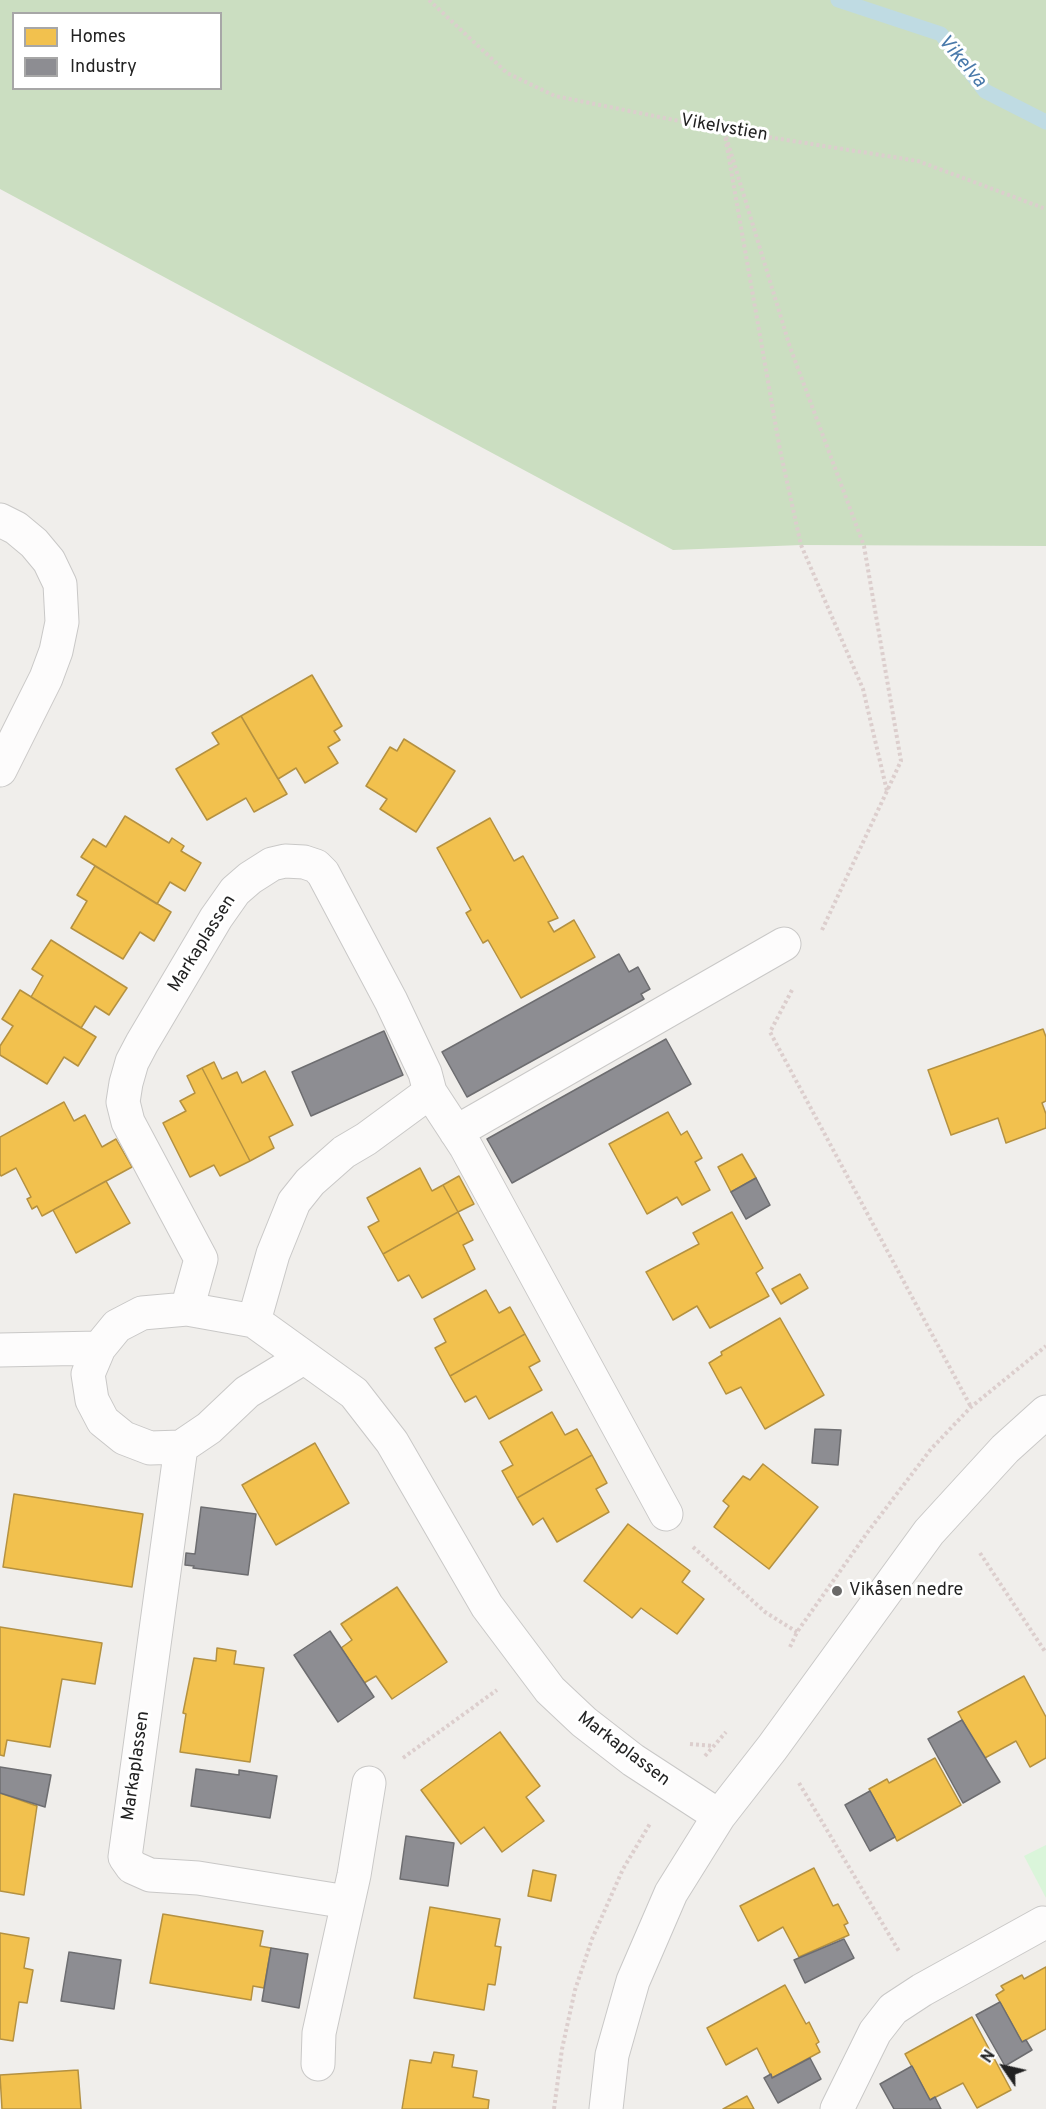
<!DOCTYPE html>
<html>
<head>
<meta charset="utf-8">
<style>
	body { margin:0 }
	#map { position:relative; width:1046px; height:2109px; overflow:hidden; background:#f0eeeb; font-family:Overpass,sans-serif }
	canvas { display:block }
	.legend { position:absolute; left:12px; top:12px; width:210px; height:78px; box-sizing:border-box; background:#fff; border:2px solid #a7a7a7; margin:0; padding:8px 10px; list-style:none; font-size:18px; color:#222 }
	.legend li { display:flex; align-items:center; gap:12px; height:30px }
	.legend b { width:30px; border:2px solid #a7a7a7 }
	.north { position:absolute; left:974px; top:2037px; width:60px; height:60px; -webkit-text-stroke:4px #fff; paint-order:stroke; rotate:304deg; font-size:16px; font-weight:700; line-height:24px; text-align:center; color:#222 }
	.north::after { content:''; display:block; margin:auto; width:21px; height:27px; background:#222; clip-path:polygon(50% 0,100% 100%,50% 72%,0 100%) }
</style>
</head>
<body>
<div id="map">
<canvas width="1046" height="2109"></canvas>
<ul class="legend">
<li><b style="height:16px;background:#f2c14e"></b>Homes</li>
<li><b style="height:16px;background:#8d8d92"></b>Industry</li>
</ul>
<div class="north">N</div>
</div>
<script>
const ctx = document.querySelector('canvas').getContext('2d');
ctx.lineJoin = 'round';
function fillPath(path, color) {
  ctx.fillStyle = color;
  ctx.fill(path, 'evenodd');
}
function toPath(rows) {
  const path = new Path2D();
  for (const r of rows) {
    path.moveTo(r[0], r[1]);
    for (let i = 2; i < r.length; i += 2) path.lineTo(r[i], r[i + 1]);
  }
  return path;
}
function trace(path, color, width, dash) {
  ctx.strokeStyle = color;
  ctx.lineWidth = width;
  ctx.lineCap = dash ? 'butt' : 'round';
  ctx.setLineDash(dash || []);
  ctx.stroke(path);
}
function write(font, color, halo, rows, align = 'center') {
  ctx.font = font + ' Overpass,sans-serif';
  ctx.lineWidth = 6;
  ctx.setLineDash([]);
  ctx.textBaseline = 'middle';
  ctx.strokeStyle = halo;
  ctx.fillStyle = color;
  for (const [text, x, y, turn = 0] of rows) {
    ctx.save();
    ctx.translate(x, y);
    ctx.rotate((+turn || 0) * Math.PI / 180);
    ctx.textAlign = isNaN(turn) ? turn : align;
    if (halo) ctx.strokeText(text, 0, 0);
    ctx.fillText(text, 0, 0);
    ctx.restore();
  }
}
const forest = toPath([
	[0,0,1046,0,1046,546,801,545,673,550,0,189],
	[14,14,220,14,220,88,14,88]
]);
const park = toPath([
	[1046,1845,1046,1898,1024,1856]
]);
const homes = toPath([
	[312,675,342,726,334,731,340,740,328,747,338,763,305,783,296,768,278,779,241,716,312,675],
	[241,716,287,794,254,812,246,798,207,820,176,769,219,744,212,733,241,716],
	[404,739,455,771,416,832,380,809,387,799,366,786,390,747,397,751,404,739],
	[125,816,169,843,172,838,184,846,181,851,201,863,185,891,170,882,157,904,81,857,93,839,106,847,125,816],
	[490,818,514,861,523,856,558,918,548,922,554,932,574,920,595,957,521,998,488,940,483,943,466,913,471,910,437,848,490,818],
	[95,866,171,912,154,941,140,932,123,959,71,928,87,901,77,895,95,866],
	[51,940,127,988,109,1015,95,1006,81,1028,31,997,43,976,32,969,51,940],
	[20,990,96,1037,78,1066,64,1057,47,1084,0,1055,0,1046,13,1026,2,1019,20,990],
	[1043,1029,1046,1037,1046,1101,1042,1103,1046,1114,1046,1128,1006,1143,998,1118,951,1135,928,1070,1043,1029],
	[214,1062,222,1079,237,1072,242,1083,265,1071,293,1125,269,1137,274,1148,250,1161,202,1068,214,1062],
	[202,1068,250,1161,220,1176,214,1165,190,1177,163,1123,186,1111,180,1101,195,1093,187,1076,202,1068],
	[64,1102,74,1121,85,1115,102,1147,116,1139,132,1167,42,1216,37,1206,32,1209,27,1199,31,1197,16,1168,1,1176,0,1174,0,1137,64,1102],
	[668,1112,681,1135,687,1131,702,1158,695,1162,710,1190,682,1205,677,1197,647,1214,609,1144,668,1112],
	[742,1154,756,1178,731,1192,718,1167,742,1154],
	[420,1168,432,1191,443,1185,458,1212,383,1254,368,1227,379,1221,367,1198,420,1168],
	[459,1176,474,1204,458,1212,443,1185,459,1176],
	[106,1181,130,1223,76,1253,53,1210,106,1181],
	[458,1212,473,1240,463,1245,475,1269,422,1298,409,1275,398,1281,383,1254,458,1212],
	[732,1212,763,1268,756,1273,769,1296,710,1328,697,1306,673,1320,646,1272,699,1244,693,1233,732,1212],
	[800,1274,808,1288,781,1304,772,1289,800,1274],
	[486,1290,499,1313,510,1307,525,1334,450,1376,435,1348,446,1342,434,1319,486,1290],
	[780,1318,824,1395,765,1429,741,1387,726,1394,709,1363,722,1355,721,1352,780,1318],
	[525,1334,540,1361,529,1367,542,1390,489,1419,476,1396,465,1402,450,1376,525,1334],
	[552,1412,565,1435,577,1429,592,1455,517,1498,502,1471,513,1465,500,1442,552,1412],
	[315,1443,349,1503,276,1545,242,1485,315,1443],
	[592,1455,607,1483,596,1489,609,1512,557,1542,543,1518,533,1525,517,1498,592,1455],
	[763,1464,818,1507,769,1569,714,1527,729,1506,723,1501,743,1476,750,1480,763,1464],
	[14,1494,143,1514,132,1587,3,1567,14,1494],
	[628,1524,690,1571,682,1582,704,1599,677,1634,641,1608,632,1618,584,1581,628,1524],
	[397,1587,447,1662,392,1699,376,1676,364,1683,341,1648,352,1640,341,1624,397,1587],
	[0,1627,102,1643,95,1684,62,1679,50,1747,7,1740,4,1756,0,1755,0,1627],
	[217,1648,236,1651,234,1664,264,1668,250,1762,180,1752,186,1714,183,1713,194,1658,216,1661,217,1648],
	[1024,1676,1046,1717,1046,1758,1030,1767,1016,1741,983,1759,958,1712,1024,1676],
	[500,1732,540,1786,526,1797,544,1821,502,1852,484,1827,461,1844,421,1790,500,1732],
	[935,1758,961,1805,897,1841,869,1789,887,1779,889,1783,935,1758],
	[0,1793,37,1806,24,1895,0,1891,0,1793],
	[814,1868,833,1906,838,1904,848,1923,844,1925,849,1935,799,1957,783,1927,758,1941,740,1906,814,1868],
	[533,1870,556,1875,551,1901,528,1896,533,1870],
	[430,1907,500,1919,495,1946,501,1947,495,1985,488,1984,484,2010,414,1998,430,1907],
	[163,1914,263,1931,260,1946,271,1948,264,1988,253,1986,251,2000,150,1983,163,1914],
	[0,1933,29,1938,24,1968,33,1970,27,2003,19,2002,13,2041,0,2039,0,1933],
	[1046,1967,1046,2029,1022,2042,996,1995,1004,1990,1001,1986,1022,1975,1024,1979,1046,1967],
	[785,1985,806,2024,809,2022,819,2042,816,2044,820,2052,772,2078,757,2048,726,2065,707,2028,785,1985],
	[972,2017,1011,2090,977,2108,963,2083,930,2100,905,2054,972,2017],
	[434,2052,454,2055,452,2067,477,2071,473,2097,489,2100,488,2109,402,2109,410,2060,431,2063,434,2052],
	[78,2070,81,2109,2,2109,0,2075,78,2070],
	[747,2096,754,2109,723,2109,747,2096]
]);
const industry = toPath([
	[619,954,629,972,638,967,650,989,641,994,644,999,467,1097,442,1052,619,954],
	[384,1031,403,1075,311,1116,292,1072,384,1031],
	[666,1039,691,1084,512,1183,487,1139,666,1039],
	[756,1178,770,1205,746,1219,731,1192,756,1178],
	[815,1429,841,1430,838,1465,812,1463,815,1429],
	[201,1507,256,1514,248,1575,193,1568,194,1566,185,1565,186,1553,195,1554,201,1507],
	[330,1631,374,1697,338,1722,294,1655,330,1631],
	[962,1720,1000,1782,963,1803,928,1739,962,1720],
	[0,1767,51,1775,45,1807,0,1793,0,1767],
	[196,1769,239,1775,239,1770,277,1776,270,1818,191,1806,196,1769],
	[870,1791,895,1837,870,1851,845,1805,870,1791],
	[406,1836,454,1843,448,1886,400,1879,406,1836],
	[844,1939,854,1958,805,1983,794,1960,844,1939],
	[271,1948,308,1954,299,2008,262,2001,271,1948],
	[69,1952,121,1960,114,2009,61,2001,69,1952],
	[1000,2002,1022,2042,1026,2040,1032,2050,1005,2066,976,2015,1000,2002],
	[810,2058,821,2079,778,2103,764,2078,771,2074,772,2078,810,2058],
	[912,2066,930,2100,935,2097,941,2109,894,2109,880,2084,912,2066]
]);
const stream = toPath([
	[838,0,941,34,985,91,1046,122]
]);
const path = toPath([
	[429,0,507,73,555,96,724,130,918,161,1046,209],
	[822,930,901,761,864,546,790,347,724,130,780,450,801,545,863,689,887,791],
	[792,990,770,1032,971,1407],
	[693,1547,765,1612,797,1632],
	[980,1553,1046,1653],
	[790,1647,797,1632,867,1533,931,1449,971,1407,1046,1346],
	[690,1744,713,1746],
	[705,1756,726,1732],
	[403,1758,497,1690],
	[799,1783,900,1953],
	[554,2109,562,2049,575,1990,592,1939,623,1869,651,1822]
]);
const minor = toPath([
	[0,520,16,528,34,543,49,561,60,584,62,622,56,651,46,678,0,770],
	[456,1132,784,944],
	[187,1309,201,1259,128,1122,123,1102,126,1083,132,1062,142,1043,216,918,235,891,250,878,272,864,285,861,304,862,316,866,323,873,391,1001,425,1073,430,1092],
	[254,1321,273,1254,294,1202,310,1182,344,1152,366,1139,430,1092,466,1147,666,1514],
	[0,1350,99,1348],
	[303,1358,247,1392,209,1428,181,1447,150,1448,124,1438,103,1421,92,1400,88,1374,99,1348,117,1326,142,1313,187,1309,254,1321,354,1393,392,1442,487,1606,550,1690,584,1722,633,1760,719,1816],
	[181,1447,125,1857,132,1867,150,1875,198,1878,347,1902],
	[318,2064,319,2033,354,1875,369,1783],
	[606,2109,612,2055,633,1981,671,1893,719,1816,772,1748,929,1532,1005,1449,1046,1412],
	[837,2109,875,2032,893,2009,922,1990,1043,1923]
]);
const markers = [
	[837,1591,6,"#6a6968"]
];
const streetNames = [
	["Vikelvstien",724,129,10],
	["Markaplassen",203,944,-58],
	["Markaplassen",623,1750,37],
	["Markaplassen",137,1766,-82]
];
const poiNames = [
	["Vikåsen nedre",849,1591]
];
const waterNames = [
	["Vikelva",961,62,49]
];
fillPath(forest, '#cbdec1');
fillPath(park, '#daf5da');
fillPath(homes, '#f2c14e');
trace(homes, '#b49141', 1.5);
fillPath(industry, '#8d8d92');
trace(industry, '#6d6d70', 1.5);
trace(stream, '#bfdbe3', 15);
trace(minor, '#c9c8c7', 35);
trace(path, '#dccecd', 4, [3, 3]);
trace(minor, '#fdfcfc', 33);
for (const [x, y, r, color] of markers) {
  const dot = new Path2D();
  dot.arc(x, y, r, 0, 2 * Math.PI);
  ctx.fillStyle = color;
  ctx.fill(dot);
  trace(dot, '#fff', 2);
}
write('18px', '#222', '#fff', streetNames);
write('18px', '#222', '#fff', poiNames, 'left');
write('italic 20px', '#4a7aab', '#fff', waterNames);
</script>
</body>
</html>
